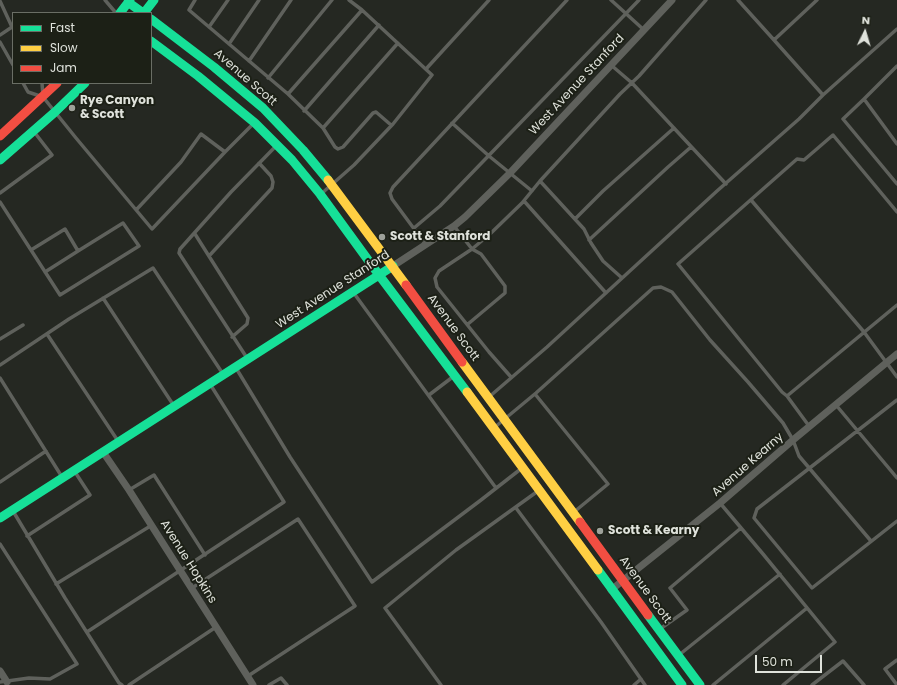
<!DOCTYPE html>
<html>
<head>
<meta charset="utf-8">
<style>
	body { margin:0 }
	#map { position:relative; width:897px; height:685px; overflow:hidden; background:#252822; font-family:Poppins,sans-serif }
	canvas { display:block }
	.legend { position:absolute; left:12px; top:12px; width:140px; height:72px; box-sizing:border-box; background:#1c2016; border:1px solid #6a6e65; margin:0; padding:5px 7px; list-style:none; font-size:12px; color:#dfe2db }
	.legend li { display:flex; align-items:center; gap:8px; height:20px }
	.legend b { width:20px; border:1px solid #6a6e65 }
	.north { position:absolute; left:845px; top:12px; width:40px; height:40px; -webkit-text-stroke:3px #1c2016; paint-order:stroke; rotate:5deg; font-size:11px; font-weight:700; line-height:16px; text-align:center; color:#dfe2db }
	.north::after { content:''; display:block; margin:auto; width:14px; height:18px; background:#dfe2db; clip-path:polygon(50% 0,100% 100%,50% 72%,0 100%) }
	.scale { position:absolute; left:755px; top:655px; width:67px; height:18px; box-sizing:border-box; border:2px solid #dfe2db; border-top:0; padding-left:5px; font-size:12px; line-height:14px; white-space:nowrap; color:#dfe2db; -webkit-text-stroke:3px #1c2016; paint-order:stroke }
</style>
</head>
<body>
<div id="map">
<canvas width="897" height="685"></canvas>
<ul class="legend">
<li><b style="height:5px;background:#16e098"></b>Fast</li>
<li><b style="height:5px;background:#ffcf43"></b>Slow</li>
<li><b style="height:5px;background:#f24e42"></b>Jam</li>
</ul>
<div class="north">N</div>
<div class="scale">50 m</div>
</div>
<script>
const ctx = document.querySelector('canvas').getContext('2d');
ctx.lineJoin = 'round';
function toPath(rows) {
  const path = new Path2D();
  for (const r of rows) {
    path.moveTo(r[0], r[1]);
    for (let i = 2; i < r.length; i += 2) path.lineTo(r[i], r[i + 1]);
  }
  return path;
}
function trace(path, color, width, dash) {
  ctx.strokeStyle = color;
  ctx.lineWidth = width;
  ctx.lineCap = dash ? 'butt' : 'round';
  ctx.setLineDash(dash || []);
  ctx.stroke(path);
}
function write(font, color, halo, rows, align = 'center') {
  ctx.font = font + ' Poppins,sans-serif';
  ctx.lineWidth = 4;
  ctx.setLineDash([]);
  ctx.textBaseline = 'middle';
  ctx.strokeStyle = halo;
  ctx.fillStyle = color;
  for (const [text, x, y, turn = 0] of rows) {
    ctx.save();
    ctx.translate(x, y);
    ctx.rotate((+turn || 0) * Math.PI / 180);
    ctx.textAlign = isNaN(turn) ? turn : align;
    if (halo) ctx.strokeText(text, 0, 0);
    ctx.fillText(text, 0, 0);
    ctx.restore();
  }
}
const lane = toPath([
	[105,0,116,13],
	[195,0,189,10,288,94,323,128,335,147,338,149,343,147,373,113,376,112,391,125],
	[611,0,644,30],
	[738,0,774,40,817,0],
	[0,1,12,27],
	[209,27,228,0],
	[0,35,12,27,13,28],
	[774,40,823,95],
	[0,42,13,65],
	[229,44,259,0],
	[249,61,291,0],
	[611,65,632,83,726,184],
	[897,66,864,99,897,144],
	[426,69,489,0],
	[268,78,332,0],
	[23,83,28,92,40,96],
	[42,83,43,97,76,138,152,229,225,152,201,134,181,162,137,209],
	[288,94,362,10],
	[864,99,843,119,897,184],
	[304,111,379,25],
	[452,123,489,156,532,191],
	[323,128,398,43],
	[225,152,254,123],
	[540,181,584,229,591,243,603,261,622,278],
	[0,193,52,155,35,133],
	[321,194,354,165,393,124,432,75,362,10,349,0],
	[751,200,864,332,897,377],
	[524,201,606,293],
	[0,202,60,295,139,246,123,223,78,251],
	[575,219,603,191,674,128],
	[454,226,472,249,481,254,505,286,505,293,468,324],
	[414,228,440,206,639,0],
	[195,234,248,318,247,324,232,337],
	[589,240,668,167,691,147],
	[426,245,392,199,390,193,393,187,567,0],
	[31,250,65,229,78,251,45,272],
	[209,256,272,188,273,182,271,176,259,163],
	[353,292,496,488],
	[103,298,174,406],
	[47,334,118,441],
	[0,339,23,325],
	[247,358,179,253,180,249,231,192,276,146],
	[0,365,69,319,153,268,223,374],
	[236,368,290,457,372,582,481,500,522,468],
	[511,377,489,352,437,287,435,278,439,271,472,249,490,234,522,203,540,181,620,94,639,76,706,0],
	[0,378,62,477],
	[535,394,608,484,574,512],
	[429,395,454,376],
	[787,396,782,392,678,264,797,159,804,160,833,135,897,212],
	[489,397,547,347,717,191,799,119,823,95,897,29],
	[897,400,757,509,754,518,812,588,897,521],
	[836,405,897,478],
	[809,426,787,396,897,305],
	[495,427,536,393,653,288,661,287,672,292,710,340,748,382,783,423,793,440,799,456,871,541],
	[0,482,46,451],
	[129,490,154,475,205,555],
	[720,503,763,554,835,642,783,685],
	[516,508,601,622,645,685],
	[13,511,65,598,119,683,122,685],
	[27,536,90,495,75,472],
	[0,544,77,664,50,679,29,678,0,682],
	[56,584,152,525],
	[192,588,298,519,355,606,248,676],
	[660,629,687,610,670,588,741,528],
	[87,632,284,502,210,384],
	[679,655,780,574],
	[129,685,216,627],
	[269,685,281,678,287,685],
	[441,685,385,608,456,550,538,491],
	[634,685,641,679],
	[713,685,807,608],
	[812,685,843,661,864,685],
	[897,685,885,669,897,660]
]);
const street = toPath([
	[393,266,454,226,465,217,510,173,672,0],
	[103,452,129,490,253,685],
	[611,590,720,503,793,440,897,354],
	[0,671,7,682]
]);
const fast = toPath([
	[128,2,143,13],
	[120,13,130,0],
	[144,13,154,0],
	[151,19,214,67,263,108,303,150,328,180],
	[151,41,198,76,255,123,292,160,320,194,379,275,467,392],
	[0,160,55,112,85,83],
	[0,518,393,266],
	[598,570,682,685],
	[648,615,700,685]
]);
const slow = toPath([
	[328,180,406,285],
	[462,362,580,522],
	[467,392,598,570]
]);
const jam = toPath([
	[0,136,57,83],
	[406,285,462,362],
	[580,522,648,615]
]);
const markers = [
	[72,108,4,"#9ea19a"],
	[382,237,4,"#9ea19a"],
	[600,531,4,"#9ea19a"]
];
const streetNames = [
	["Avenue Scott",245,78,41],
	["West Avenue Stanford",577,85,-47],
	["West Avenue Stanford",333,290,-33],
	["Avenue Scott",453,328,54],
	["Avenue Kearny",748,465,-41],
	["Avenue Hopkins",188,562,58],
	["Avenue Scott",645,590,54]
];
const poiNames = [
	["Rye Canyon",80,101],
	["& Scott",80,115],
	["Scott & Stanford",390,237],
	["Scott & Kearny",608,531]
];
trace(lane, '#5f615c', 3.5);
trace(street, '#5f615c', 7);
trace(fast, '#16e098', 9);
trace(slow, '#ffcf43', 9);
trace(jam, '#f24e42', 9);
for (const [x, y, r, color] of markers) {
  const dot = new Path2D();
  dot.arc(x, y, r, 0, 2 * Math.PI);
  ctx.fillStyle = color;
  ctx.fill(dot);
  trace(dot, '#1c2016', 1.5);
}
write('12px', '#dfe2db', '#1c2016', streetNames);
write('bold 12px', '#dfe2db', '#1c2016', poiNames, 'left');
</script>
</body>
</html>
